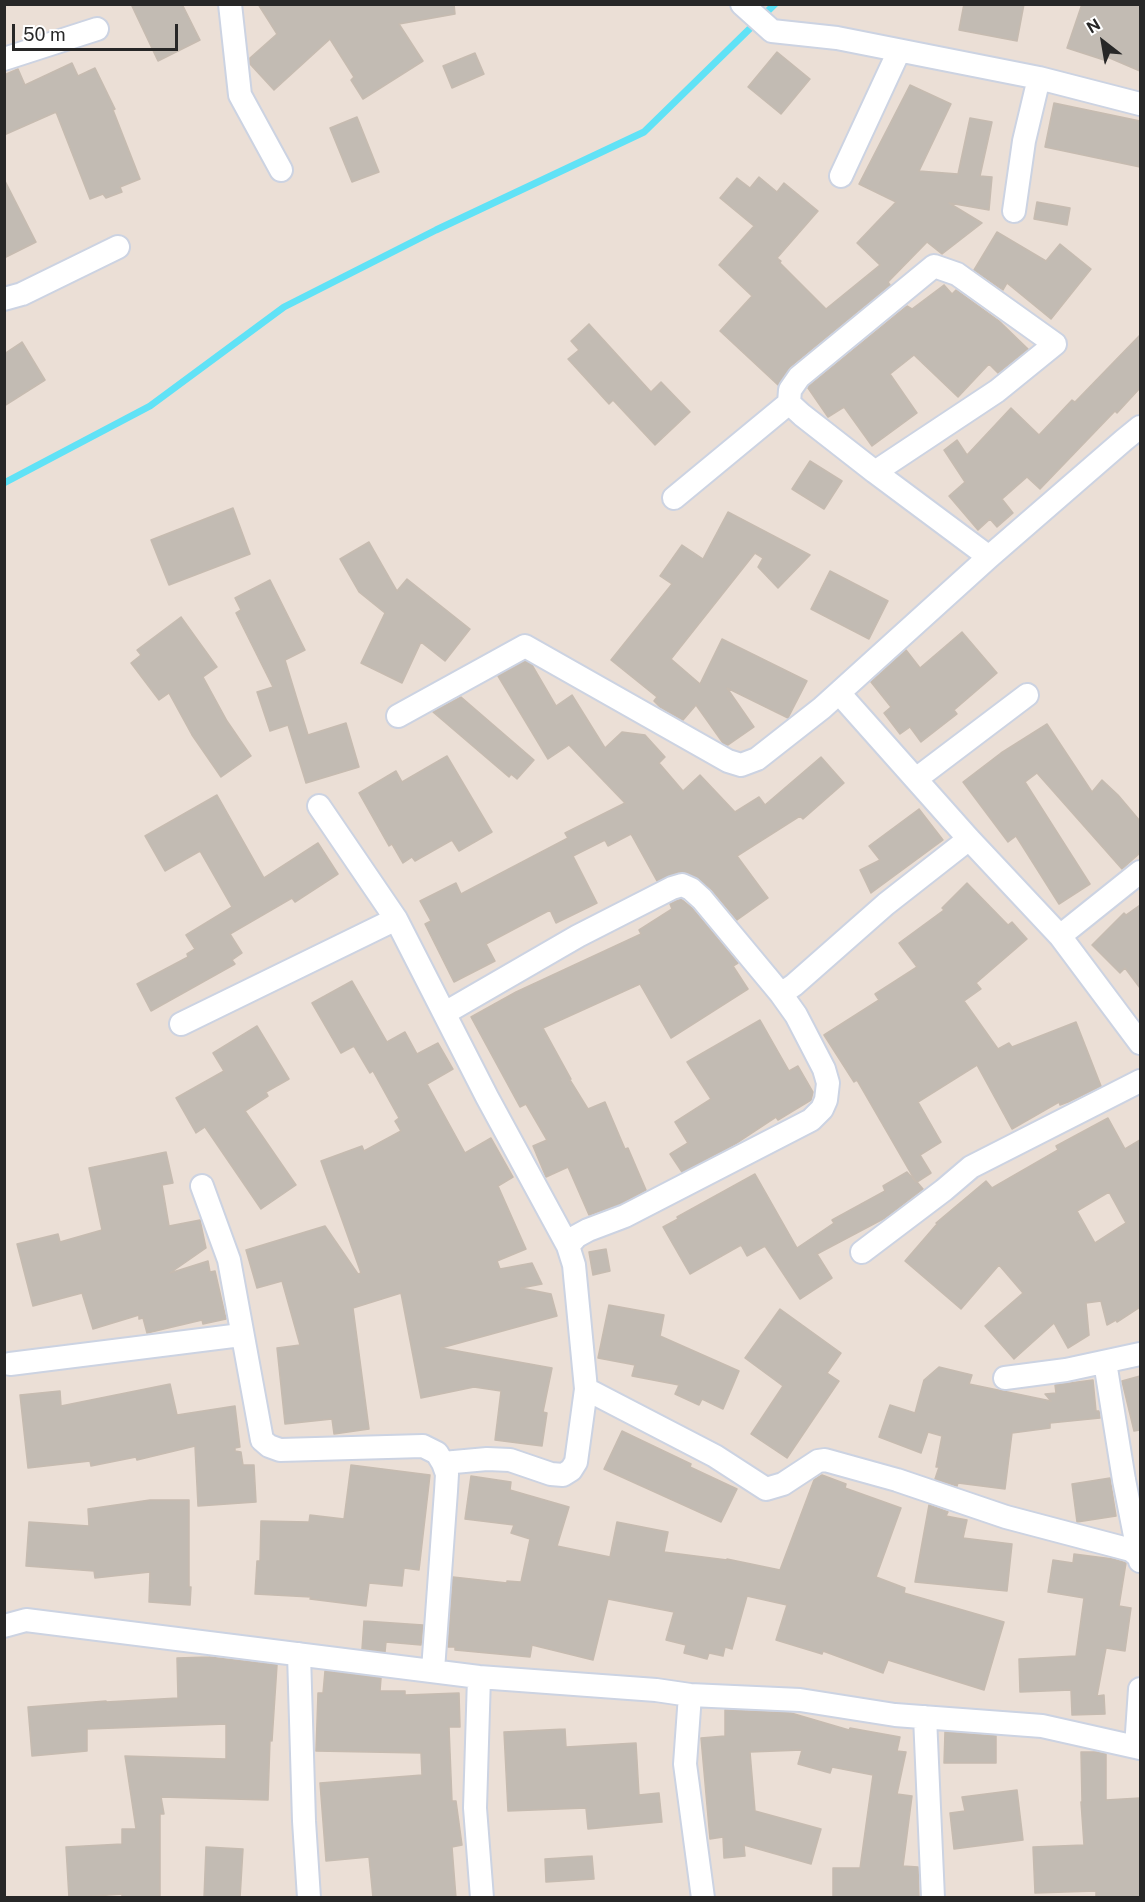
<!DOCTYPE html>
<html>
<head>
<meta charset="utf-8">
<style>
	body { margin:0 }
	#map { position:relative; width:1145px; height:1902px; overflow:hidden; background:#ebdfd6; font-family:"Public Sans",sans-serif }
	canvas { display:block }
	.frame { position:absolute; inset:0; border:6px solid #272727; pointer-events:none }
	.north { position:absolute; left:1073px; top:12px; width:60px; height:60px; -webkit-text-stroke:4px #fff; paint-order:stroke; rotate:329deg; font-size:16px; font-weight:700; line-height:24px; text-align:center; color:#272727 }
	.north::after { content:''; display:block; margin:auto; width:21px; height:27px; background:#272727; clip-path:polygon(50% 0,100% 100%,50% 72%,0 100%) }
	.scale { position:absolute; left:12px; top:24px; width:166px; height:27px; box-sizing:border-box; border:3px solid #272727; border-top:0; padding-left:8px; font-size:18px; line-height:21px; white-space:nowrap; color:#272727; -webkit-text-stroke:4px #fff; paint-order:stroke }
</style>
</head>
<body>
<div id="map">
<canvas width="1145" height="1902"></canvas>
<div class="frame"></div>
<div class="north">N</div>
<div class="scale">50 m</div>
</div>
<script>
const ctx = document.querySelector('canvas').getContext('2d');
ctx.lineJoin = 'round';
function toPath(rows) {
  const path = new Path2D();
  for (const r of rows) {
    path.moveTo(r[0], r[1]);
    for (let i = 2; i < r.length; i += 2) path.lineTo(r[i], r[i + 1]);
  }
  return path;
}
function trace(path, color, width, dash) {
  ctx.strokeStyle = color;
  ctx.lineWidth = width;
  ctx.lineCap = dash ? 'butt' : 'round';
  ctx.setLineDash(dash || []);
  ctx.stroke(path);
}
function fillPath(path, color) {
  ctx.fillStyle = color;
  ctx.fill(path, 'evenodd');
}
const stream = toPath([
	[4,483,150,406,284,307,436,230,644,132,775,4]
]);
const building = toPath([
	[131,4,182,4,200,40,158,61,131,4],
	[258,4,454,4,455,14,399,24,423,61,363,99,351,80,354,77,330,39,274,90,250,64,250,58,277,34,258,4],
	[964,4,1024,4,1017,41,959,30,964,4],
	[1082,4,1140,4,1140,71,1105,56,1104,60,1067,48,1082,4],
	[777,52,810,79,781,114,748,87,777,52],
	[475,53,484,74,452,88,443,66,475,53],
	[72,63,78,76,95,68,115,109,113,110,140,179,120,187,122,192,106,198,103,194,90,199,56,112,4,135,4,75,18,69,25,85,72,63],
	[910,85,951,104,919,171,958,174,970,118,992,122,980,176,992,177,989,210,949,203,982,223,942,254,927,242,888,282,890,285,790,367,778,385,720,331,752,296,719,265,754,226,720,198,737,178,750,188,759,177,777,192,784,183,818,211,777,258,781,261,780,263,826,309,880,265,857,243,896,202,859,184,910,85],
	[1054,103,1140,121,1140,167,1045,147,1054,103],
	[357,117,379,172,352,182,330,128,357,117],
	[4,179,36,242,4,258,4,179],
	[1037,202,1070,208,1067,225,1034,219,1037,202],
	[997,232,1046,261,1060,244,1091,269,1051,319,1007,283,1003,290,974,270,997,232],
	[944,285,952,294,956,290,999,321,1028,349,998,373,989,364,958,397,914,355,890,374,917,413,872,446,844,407,828,417,808,388,809,386,907,306,912,309,944,285],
	[589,324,651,392,661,382,690,412,655,445,613,400,609,404,568,359,579,350,571,341,589,324],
	[1140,335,1140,388,1117,413,1115,411,1040,489,1027,477,1002,499,1013,513,997,527,990,519,978,530,949,496,965,482,944,450,957,440,967,455,1011,408,1039,435,1072,400,1075,402,1140,335],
	[22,342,45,380,4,406,4,354,22,342],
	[810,461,842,481,824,509,792,489,810,461],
	[233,508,250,554,169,585,151,540,233,508],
	[728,512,810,555,778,588,758,567,763,558,755,553,671,659,700,684,722,639,807,681,788,718,727,688,754,727,728,745,723,743,696,705,683,720,660,707,654,701,657,697,611,660,672,584,660,576,682,545,703,559,728,512],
	[369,542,397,591,407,579,470,629,445,661,421,642,402,683,361,663,385,613,359,592,340,559,369,542],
	[830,571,888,601,869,639,811,609,830,571],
	[270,580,305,650,285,660,308,735,346,723,359,767,306,783,288,725,270,731,257,692,273,687,236,613,241,610,235,598,270,580],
	[181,617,217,667,203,677,227,721,251,756,221,777,192,735,169,693,159,700,131,663,141,655,137,650,181,617],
	[962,632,997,673,954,710,957,714,921,742,910,727,900,734,884,713,891,707,871,682,906,650,920,668,962,632],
	[525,661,532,665,556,706,572,695,605,748,622,732,645,735,665,757,659,763,683,791,700,775,735,812,759,797,765,805,821,757,844,783,803,819,800,816,737,856,768,898,737,920,712,890,696,877,687,873,679,872,657,881,631,834,608,846,605,840,573,856,597,903,556,923,550,910,486,944,495,961,454,982,425,924,431,921,420,901,456,883,461,894,568,838,565,833,625,803,569,745,548,759,498,676,525,661],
	[461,697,534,760,517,779,511,774,509,777,433,712,461,697],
	[1047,724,1092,792,1102,780,1118,795,1140,821,1140,853,1122,869,1037,773,1025,782,1090,884,1059,904,1016,836,1008,842,963,782,1001,753,1047,724],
	[447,756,492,832,459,851,452,840,415,861,412,857,403,863,392,844,389,846,359,793,396,771,402,782,447,756],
	[217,795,264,878,318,843,338,874,295,902,292,898,230,934,242,953,232,960,235,964,151,1011,137,984,188,957,187,954,195,949,186,935,232,907,200,851,165,871,145,836,217,795],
	[919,809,943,840,871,893,860,870,880,860,869,846,919,809],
	[967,883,1008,925,1012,922,1027,939,976,983,981,989,964,1001,998,1049,1009,1043,1012,1047,1076,1022,1101,1086,1068,1102,1060,1105,1059,1102,1012,1129,977,1065,918,1102,941,1142,920,1155,931,1173,917,1182,923,1189,885,1218,817,1254,832,1278,800,1299,765,1246,747,1256,741,1245,690,1274,663,1227,678,1219,677,1217,755,1174,797,1248,834,1223,832,1220,885,1191,883,1186,907,1172,916,1182,857,1080,854,1082,824,1035,879,1000,875,994,917,967,899,943,944,910,942,908,967,883],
	[681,899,692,908,738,963,733,966,748,989,671,1038,640,984,543,1028,571,1079,570,1080,588,1109,605,1102,625,1149,628,1148,646,1190,620,1204,589,1215,568,1167,546,1177,533,1146,547,1140,526,1104,520,1107,471,1017,516,992,641,934,639,930,672,909,670,904,681,899],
	[1140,905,1140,988,1125,968,1120,973,1092,945,1124,913,1126,915,1140,905],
	[352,981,387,1042,405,1032,417,1054,438,1043,453,1069,427,1084,465,1153,491,1138,513,1177,498,1186,526,1249,497,1261,500,1269,532,1263,542,1284,521,1288,551,1294,557,1316,441,1348,552,1368,543,1412,547,1413,542,1446,495,1440,501,1391,474,1387,421,1398,401,1293,353,1308,369,1429,334,1434,332,1419,285,1424,277,1348,300,1345,282,1281,257,1288,246,1250,325,1226,358,1274,361,1273,321,1161,362,1146,364,1151,401,1131,395,1121,399,1118,373,1071,370,1073,354,1046,341,1053,312,1003,352,981],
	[760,1020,789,1071,798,1066,813,1092,811,1100,778,1120,776,1117,735,1144,682,1172,670,1154,688,1143,675,1122,711,1099,687,1062,760,1020],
	[257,1026,289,1079,266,1092,268,1096,245,1111,296,1185,261,1209,205,1127,196,1133,176,1098,224,1071,213,1053,257,1026],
	[1108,1118,1125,1149,1140,1140,1140,1307,1117,1322,1116,1320,1107,1325,1101,1301,1086,1303,1089,1335,1068,1348,1054,1323,1014,1359,985,1326,1023,1293,999,1265,961,1309,905,1261,937,1224,936,1223,986,1181,992,1188,1058,1150,1056,1146,1108,1118],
	[1109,1192,1126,1223,1095,1243,1077,1211,1109,1192],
	[166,1152,173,1183,162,1185,169,1226,200,1220,206,1248,170,1273,208,1261,210,1272,215,1271,226,1319,203,1324,202,1320,147,1333,143,1318,139,1319,139,1315,93,1329,82,1293,33,1306,17,1244,58,1234,60,1242,102,1230,89,1168,166,1152],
	[606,1249,610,1271,593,1275,589,1252,606,1249],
	[609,1305,664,1315,660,1336,739,1371,723,1409,702,1399,699,1405,675,1394,679,1385,632,1376,635,1365,598,1358,609,1305],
	[780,1309,841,1353,827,1373,839,1381,787,1458,751,1434,783,1386,745,1358,780,1309],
	[939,1367,972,1375,969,1384,1051,1401,1045,1394,1056,1393,1055,1385,1093,1380,1096,1411,1099,1411,1100,1418,1050,1423,1050,1428,1012,1433,1005,1489,958,1483,957,1486,935,1479,939,1467,936,1467,942,1436,928,1432,921,1453,879,1437,890,1405,915,1413,924,1380,939,1367],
	[1140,1376,1140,1430,1134,1431,1122,1381,1140,1376],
	[170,1384,177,1415,235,1406,240,1447,235,1448,235,1451,241,1452,243,1465,254,1465,256,1502,198,1506,195,1446,137,1460,136,1457,91,1466,90,1461,28,1468,20,1395,60,1391,61,1406,170,1384],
	[622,1431,691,1464,690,1467,737,1489,721,1522,604,1469,622,1431],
	[351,1465,430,1475,419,1570,404,1568,402,1586,369,1583,366,1606,310,1599,311,1597,255,1594,257,1561,260,1561,261,1521,309,1522,310,1515,344,1519,351,1465],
	[822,1475,846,1484,845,1488,901,1508,876,1577,905,1588,904,1593,1004,1622,984,1690,888,1660,883,1673,823,1651,822,1654,776,1640,787,1605,747,1596,732,1649,725,1647,723,1656,709,1653,707,1659,684,1653,686,1645,666,1640,674,1612,608,1599,593,1660,532,1645,530,1657,455,1650,455,1647,448,1647,453,1577,507,1583,507,1581,521,1582,530,1539,511,1533,514,1525,465,1519,471,1476,511,1482,510,1490,569,1507,557,1546,610,1557,617,1522,668,1532,664,1552,727,1560,727,1559,780,1570,814,1480,822,1475],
	[1110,1478,1116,1516,1077,1522,1072,1484,1110,1478],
	[150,1500,189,1500,189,1587,191,1587,190,1605,149,1602,150,1572,95,1578,94,1571,26,1566,29,1522,89,1526,88,1509,150,1500],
	[929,1505,948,1512,946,1516,967,1520,963,1538,1012,1544,1007,1591,915,1582,929,1505],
	[1074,1554,1113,1559,1126,1563,1119,1606,1131,1608,1125,1651,1106,1648,1097,1696,1104,1695,1105,1714,1072,1715,1071,1690,1020,1692,1019,1659,1076,1656,1084,1598,1048,1592,1053,1560,1073,1563,1074,1554],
	[364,1621,423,1625,421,1645,386,1642,385,1652,362,1649,364,1621],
	[209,1657,277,1665,272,1741,270,1740,268,1800,161,1797,164,1814,160,1814,160,1898,122,1898,122,1894,69,1898,66,1847,122,1844,122,1829,136,1829,125,1756,226,1759,226,1724,87,1729,87,1751,32,1756,28,1707,106,1701,106,1702,178,1698,177,1658,209,1657],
	[325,1671,381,1678,380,1691,405,1691,405,1695,459,1693,460,1727,449,1727,452,1801,456,1801,462,1845,452,1847,456,1898,373,1898,369,1857,326,1861,320,1783,422,1775,421,1753,316,1751,318,1693,323,1693,325,1671],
	[725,1710,791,1713,849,1730,850,1728,900,1737,897,1751,906,1752,897,1794,912,1796,903,1866,918,1867,919,1898,833,1898,833,1868,860,1868,873,1775,832,1767,830,1773,798,1764,802,1750,750,1752,755,1811,821,1829,811,1864,744,1845,745,1856,724,1858,723,1837,710,1839,701,1738,725,1736,725,1710],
	[565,1729,566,1747,636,1743,639,1795,659,1793,662,1822,588,1829,586,1808,508,1811,504,1732,565,1729],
	[945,1732,996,1736,996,1763,944,1763,945,1732],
	[1081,1752,1096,1752,1106,1754,1106,1800,1140,1798,1140,1898,1096,1898,1096,1891,1035,1893,1033,1847,1084,1845,1081,1802,1082,1802,1081,1752],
	[1017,1790,1023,1840,954,1849,950,1813,965,1811,962,1797,1017,1790],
	[206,1847,243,1849,240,1898,204,1898,206,1847],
	[592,1856,594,1879,546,1882,545,1859,592,1856]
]);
const minor = toPath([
	[230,4,240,95,281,170],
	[742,4,772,31,837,38,1039,78,1140,104],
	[4,59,97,29],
	[841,176,899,51],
	[1014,211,1024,141,1039,78],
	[4,299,22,294,118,247],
	[875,472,997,391,1055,344,957,274,934,266,799,377,790,390,789,403,802,415,875,472,989,557],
	[674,498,789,403],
	[839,693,969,839,1060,936,1140,1043],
	[398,716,525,646,728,761,741,765,757,759,822,708,989,557,1124,440,1140,427],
	[916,779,1027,695],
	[319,806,396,919,487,1097,568,1246,574,1265,586,1389,576,1462,571,1470,563,1475,551,1474,510,1460,487,1459,443,1463],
	[1060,936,1140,872],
	[781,994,794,985,886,904,969,839],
	[445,1013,578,936,672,888,682,885,691,889,702,899,781,994,796,1015,824,1069,828,1083,826,1100,822,1109,811,1120,625,1216,588,1230,577,1236,568,1246],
	[181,1024,396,919],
	[202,1186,229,1260,262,1440,269,1446,280,1450,423,1446,437,1453,443,1463,447,1474,446,1491,433,1670],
	[862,1252,944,1190,971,1167,1140,1081],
	[1105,1362,1124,1480,1140,1561],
	[10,1364,241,1335],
	[1005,1378,1066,1370,1140,1354],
	[586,1389,715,1456,766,1489,783,1484,818,1461,825,1460,897,1480,1006,1517,1131,1550,1139,1557],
	[4,1626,26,1620,479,1677,656,1690,690,1695,800,1700,895,1715,1042,1726,1140,1748],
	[299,1654,304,1821,309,1898],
	[479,1677,475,1808,482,1898],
	[690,1695,685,1764,703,1898],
	[925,1717,933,1898],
	[1136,1747,1140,1689]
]);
trace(stream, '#60e2f6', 7);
fillPath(building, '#c2bbb3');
trace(building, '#c6bbb0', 1.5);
trace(minor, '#ccd3e2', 26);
trace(minor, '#fff', 22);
</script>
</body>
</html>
